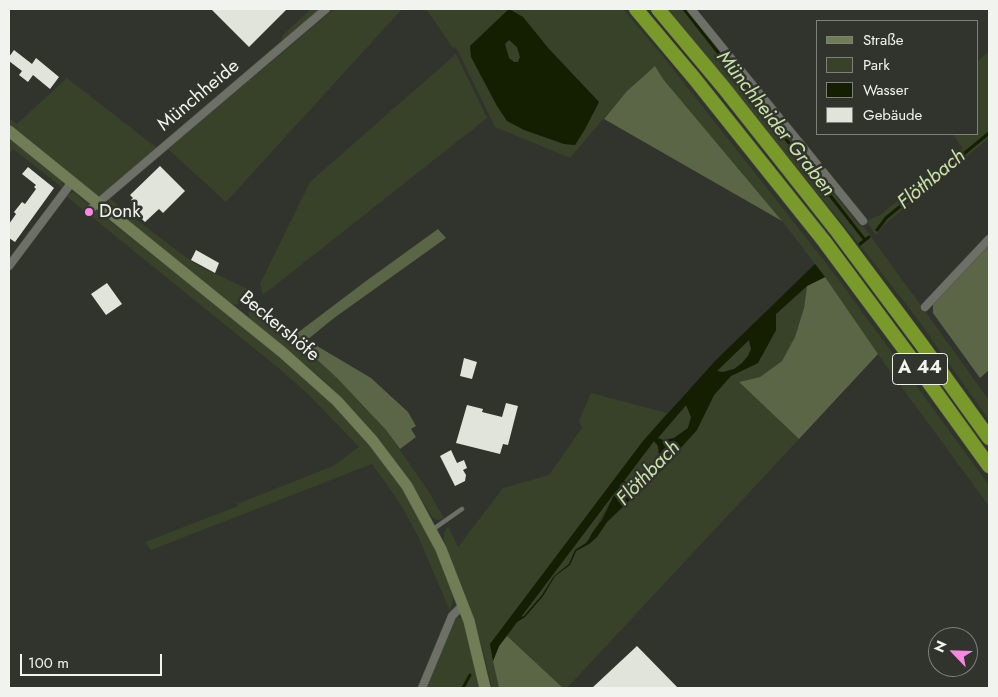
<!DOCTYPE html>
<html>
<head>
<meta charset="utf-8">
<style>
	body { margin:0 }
	#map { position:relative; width:998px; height:697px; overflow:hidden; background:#31342c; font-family:Jost,sans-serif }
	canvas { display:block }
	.frame { position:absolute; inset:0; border:10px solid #f1f3ee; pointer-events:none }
	.legend { position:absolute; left:816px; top:20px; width:162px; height:115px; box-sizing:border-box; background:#31342c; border:1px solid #7e807a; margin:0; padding:6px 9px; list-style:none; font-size:15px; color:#f1f3ee }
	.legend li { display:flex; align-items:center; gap:10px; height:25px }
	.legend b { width:25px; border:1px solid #7e807a }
	.north { position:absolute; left:928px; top:627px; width:50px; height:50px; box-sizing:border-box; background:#31342c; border:1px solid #7e807a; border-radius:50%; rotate:294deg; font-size:14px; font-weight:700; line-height:20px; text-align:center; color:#f1f3ee }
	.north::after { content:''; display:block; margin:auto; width:18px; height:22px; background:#fb87e5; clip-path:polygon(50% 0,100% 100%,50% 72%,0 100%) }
	.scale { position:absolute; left:20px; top:654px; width:142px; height:22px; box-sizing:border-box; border:2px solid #f1f3ee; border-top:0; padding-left:6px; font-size:15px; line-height:18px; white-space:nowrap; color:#f1f3ee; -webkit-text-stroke:4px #31342c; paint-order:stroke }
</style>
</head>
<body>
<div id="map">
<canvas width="998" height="697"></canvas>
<div class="frame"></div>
<ul class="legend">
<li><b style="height:6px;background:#707d55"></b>Straße</li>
<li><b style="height:14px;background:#384228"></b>Park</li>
<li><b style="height:14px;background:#141e01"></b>Wasser</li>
<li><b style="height:14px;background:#e0e4da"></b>Gebäude</li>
</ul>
<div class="north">N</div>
<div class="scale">100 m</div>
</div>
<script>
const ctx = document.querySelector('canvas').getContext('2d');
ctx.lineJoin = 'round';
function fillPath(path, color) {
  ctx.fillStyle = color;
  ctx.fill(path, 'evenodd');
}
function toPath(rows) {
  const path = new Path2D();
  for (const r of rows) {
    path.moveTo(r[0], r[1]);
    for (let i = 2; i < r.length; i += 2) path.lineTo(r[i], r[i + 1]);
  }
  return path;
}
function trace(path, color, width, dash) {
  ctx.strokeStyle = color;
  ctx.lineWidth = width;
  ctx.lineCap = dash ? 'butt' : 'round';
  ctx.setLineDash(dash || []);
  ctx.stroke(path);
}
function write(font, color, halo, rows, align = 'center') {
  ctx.font = font + ' Jost,sans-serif';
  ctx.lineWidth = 5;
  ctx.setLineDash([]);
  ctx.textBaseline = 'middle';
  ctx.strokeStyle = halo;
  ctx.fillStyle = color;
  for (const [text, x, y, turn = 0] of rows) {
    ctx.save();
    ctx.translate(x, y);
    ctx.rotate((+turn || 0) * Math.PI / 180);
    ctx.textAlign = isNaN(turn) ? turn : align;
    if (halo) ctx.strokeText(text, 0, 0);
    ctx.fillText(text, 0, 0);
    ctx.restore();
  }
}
const green = toPath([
	[311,9,321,9,281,43,283,35],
	[334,9,402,9,226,202,168,149],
	[426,9,509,9,470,46,471,57,480,71,564,144,575,145,585,129,599,102,549,49,523,17,509,9,623,9,662,55,833,272,989,485,989,506,881,359,825,277,782,221,663,79,655,66,627,91,570,158,495,127,458,51,455,47,453,48],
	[668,9,688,9,858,224,864,227,989,400,989,420,916,317,863,249],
	[509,40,517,47,520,57,518,63,514,62,509,58,505,44],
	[989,51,989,138,885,224,876,235,866,221,880,215,963,148,952,134,977,134,977,62],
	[456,54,487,118,263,295,260,284,310,182],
	[67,78,157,148,100,195,96,195,9,125,9,118,17,124],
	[9,139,62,181,63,188,13,149,9,154],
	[73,192,234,320,318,390,345,417,400,483,424,523,454,595,450,611,418,536,401,505,372,464,151,550,145,542,238,506,237,504,333,466,359,447,309,395,282,371,66,196],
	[109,198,180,253,201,267,250,290,242,301,237,305,229,303,109,206],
	[807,286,804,308,795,337,782,361,760,377,739,382,799,439,567,688,563,688,507,636,517,622,525,617,543,596,555,576,570,565,576,551,589,544,597,537,607,522,672,460,707,410,714,395,731,376,758,363,776,330,776,314],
	[250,306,311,354,337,378,386,430,427,489,444,518,438,520,433,518,411,483,354,411,329,385,280,343,254,324,249,316,248,310],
	[749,340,751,349,748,356,742,363,734,369,723,372,717,371],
	[591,393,667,413,643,441,490,644,499,688,492,688,483,650,468,603,444,540,444,533,448,526,458,547,503,488,549,475,582,428,579,421],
	[687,405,691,417,688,428,674,438,663,440,657,438],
	[654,441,658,446,659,454,650,471,640,481,631,485,623,481],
	[618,488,589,539,586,543,575,550,569,564,554,576,542,595,524,616,520,618],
	[458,617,462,619,474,656,481,688,426,688,453,622]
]);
const forest = toPath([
	[655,66,663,79,782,221,604,119,627,91],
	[438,229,446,238,334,318,307,340,371,378,408,412,416,426,411,429,416,437,400,449,386,430,337,378,311,354,250,306,254,302,296,334,366,281],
	[989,243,989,370,980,378,933,313,933,303],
	[825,277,878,354,799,439,739,382,760,377,782,361,795,337,804,308,807,286],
	[507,636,563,688,499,688,493,661,499,646]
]);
const water = toPath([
	[509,9,523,17,549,49,599,102,585,129,575,145,564,144,524,130,507,121,497,106,471,57,470,46],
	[509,40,517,47,520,57,518,62,514,62,509,58,505,44],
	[815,264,825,277,807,286,776,314,776,330,758,363,731,376,714,395,697,430,677,452,672,460,607,522,597,537,589,544,576,551,570,565,555,576,543,596,525,617,517,622,499,646,493,661,490,644,643,441,716,360],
	[749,340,751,349,748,356,742,363,734,369,723,372,717,371],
	[686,405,691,417,688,428,674,438,663,440,658,438],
	[654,441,658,446,659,454,650,471,639,481,631,485,624,481],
	[616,491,602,520,592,533,589,539,586,543,575,550,569,564,554,576,542,595,524,616,521,617]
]);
const stream = toPath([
	[684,9,865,240],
	[877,230,886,218,989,133],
	[860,244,869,237],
	[463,688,470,675]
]);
const building = toPath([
	[211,9,287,9,249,47],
	[14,50,32,64,36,58,59,77,50,89,33,75,28,82,19,75,22,71,9,61,9,57],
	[160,166,185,191,163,213,159,209,145,222,132,210,137,205,131,200,133,198,130,195],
	[28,167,54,188,15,242,9,238,9,224,16,214,14,212,22,202,25,204,36,189,34,187,36,185,22,174],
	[196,250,219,263,215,273,191,260],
	[107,283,122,304,106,315,91,294],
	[464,358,477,362,472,379,460,376],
	[506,403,518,406,508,445,503,444,500,454,456,443,467,405,483,409,482,412,502,417],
	[451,450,457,463,464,460,467,468,463,470,466,475,465,481,455,486,440,456],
	[637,646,678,688,592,688]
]);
const lane = toPath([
	[432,530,462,509]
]);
const street = toPath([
	[691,9,863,221],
	[92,208,326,9],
	[9,266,72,182],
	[925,307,989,239],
	[422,688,452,616,463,605]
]);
const secondary = toPath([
	[9,131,282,352,337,401,373,441,407,486,441,549,469,621,485,688]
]);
const highway = toPath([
	[636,9,694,78,824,241,922,373,989,466],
	[658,9,724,88,837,231,922,345,989,438]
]);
const markers = [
	[89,212,5,"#fb87e5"]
];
const shields = [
	[920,369,55]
];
const shieldNames = [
	["A 44",920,369]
];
const streetNames = [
	["Münchheide",199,96,-40],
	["Beckershöfe",279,327,40]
];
const poiNames = [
	["Donk",99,212]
];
const waterNames = [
	["Münchheider Graben",775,124,52],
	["Flöthbach",932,180,-40],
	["Flöthbach",649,474,-46]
];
fillPath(green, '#384228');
fillPath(forest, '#5a6645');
fillPath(water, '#141e01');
trace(stream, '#141e01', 3);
fillPath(building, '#e0e4da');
trace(lane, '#4d5048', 5);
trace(street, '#4d5048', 9);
trace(secondary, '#4d5048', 12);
trace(highway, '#4d5048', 15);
trace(lane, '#6c7067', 4);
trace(street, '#6c7067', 8);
trace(secondary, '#707d55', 11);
trace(highway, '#799a2b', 14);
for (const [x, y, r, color] of markers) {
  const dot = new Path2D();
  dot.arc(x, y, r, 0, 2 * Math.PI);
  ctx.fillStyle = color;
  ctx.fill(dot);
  trace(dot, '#31342c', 2);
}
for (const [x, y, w] of shields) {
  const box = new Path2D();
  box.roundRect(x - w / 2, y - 15.5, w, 31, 4);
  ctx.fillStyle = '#31342c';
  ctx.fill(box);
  trace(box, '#f1f3ee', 1);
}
write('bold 18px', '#f1f3ee', null, shieldNames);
write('19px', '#f1f3ee', '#31342c', streetNames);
write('19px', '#f1f3ee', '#31342c', poiNames, 'left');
write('italic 20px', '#cbe2a6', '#31342c', waterNames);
</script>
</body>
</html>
